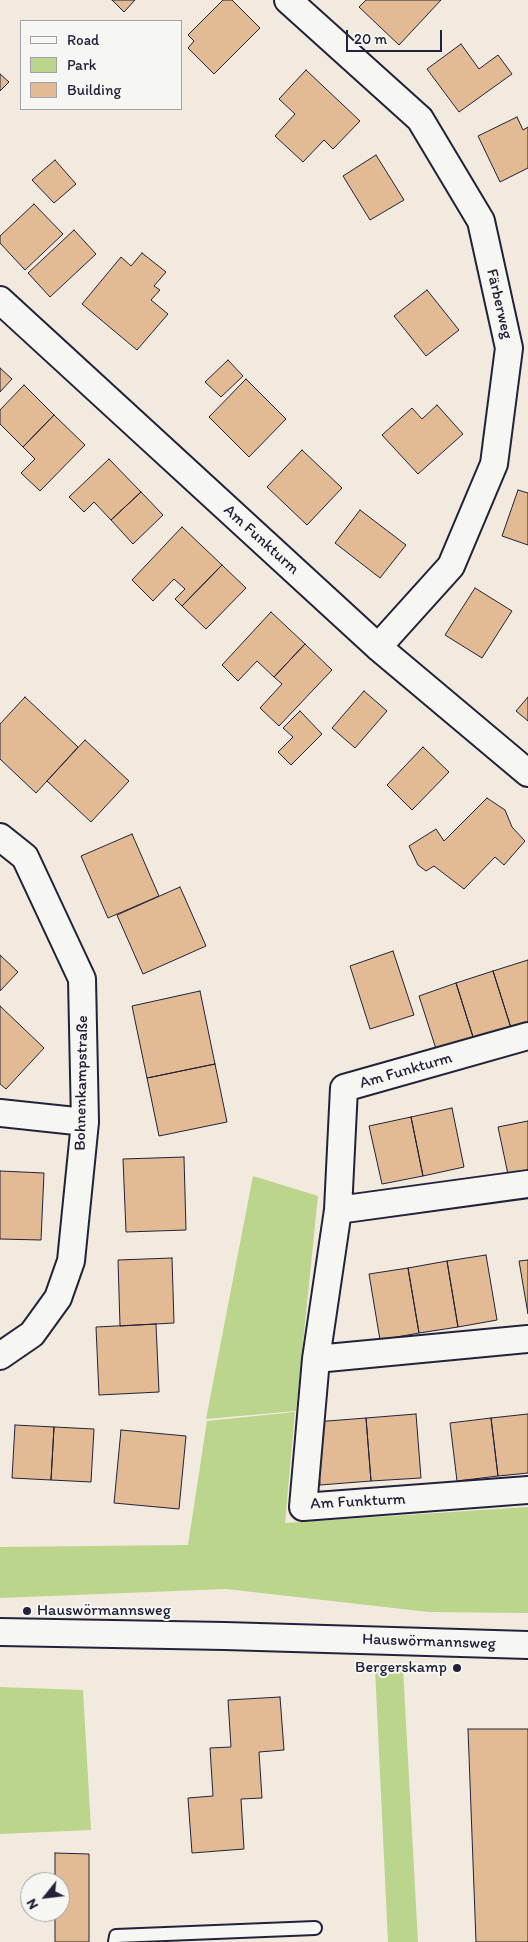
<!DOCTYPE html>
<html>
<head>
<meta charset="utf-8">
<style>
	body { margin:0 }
	#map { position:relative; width:528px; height:1942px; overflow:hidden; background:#f2eadf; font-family:Itim,sans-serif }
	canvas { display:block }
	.legend { position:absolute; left:20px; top:20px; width:162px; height:90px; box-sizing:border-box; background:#f6f6f2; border:1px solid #a1a1a9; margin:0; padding:6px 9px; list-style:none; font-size:15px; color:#22223b }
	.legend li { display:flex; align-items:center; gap:10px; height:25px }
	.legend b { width:25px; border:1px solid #a1a1a9 }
	.north { position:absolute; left:20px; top:1872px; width:50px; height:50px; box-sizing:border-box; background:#f6f6f2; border:1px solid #a1a1a9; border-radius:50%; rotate:241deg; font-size:14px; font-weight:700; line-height:20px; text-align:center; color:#22223b }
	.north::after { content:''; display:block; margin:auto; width:18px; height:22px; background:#22223b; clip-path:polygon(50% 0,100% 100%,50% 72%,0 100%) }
	.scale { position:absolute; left:346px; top:30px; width:96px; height:22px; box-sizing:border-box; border:2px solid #22223b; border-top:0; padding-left:6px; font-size:15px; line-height:18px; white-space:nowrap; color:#22223b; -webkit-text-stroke:4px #f6f6f2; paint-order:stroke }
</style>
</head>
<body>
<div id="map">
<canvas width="528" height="1942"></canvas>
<ul class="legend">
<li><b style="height:6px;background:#f6f6f2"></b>Road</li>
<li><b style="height:14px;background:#bbd58c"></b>Park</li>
<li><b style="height:14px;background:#e2ba93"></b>Building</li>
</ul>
<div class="north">N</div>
<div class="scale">20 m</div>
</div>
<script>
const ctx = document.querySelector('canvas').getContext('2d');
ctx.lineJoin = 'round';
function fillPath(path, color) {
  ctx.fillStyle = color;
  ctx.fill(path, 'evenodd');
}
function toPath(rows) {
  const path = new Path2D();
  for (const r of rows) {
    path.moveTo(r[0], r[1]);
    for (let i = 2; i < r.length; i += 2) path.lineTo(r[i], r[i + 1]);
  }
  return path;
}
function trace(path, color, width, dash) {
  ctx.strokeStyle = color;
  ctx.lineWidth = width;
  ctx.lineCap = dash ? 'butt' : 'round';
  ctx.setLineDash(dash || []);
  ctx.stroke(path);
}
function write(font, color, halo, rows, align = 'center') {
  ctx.font = font + ' Itim,sans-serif';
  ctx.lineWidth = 4;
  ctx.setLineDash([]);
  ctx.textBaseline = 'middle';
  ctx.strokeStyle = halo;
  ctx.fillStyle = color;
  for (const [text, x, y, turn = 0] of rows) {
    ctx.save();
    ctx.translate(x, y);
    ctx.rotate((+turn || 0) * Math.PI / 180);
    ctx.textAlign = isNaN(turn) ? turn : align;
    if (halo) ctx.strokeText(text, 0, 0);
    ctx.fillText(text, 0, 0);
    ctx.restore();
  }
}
const green = toPath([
	[253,1176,318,1196,296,1411,206,1419],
	[295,1412,285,1523,528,1507,528,1613,429,1612,226,1589,0,1598,0,1547,188,1545,207,1421],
	[375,1668,403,1668,418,1942,388,1942],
	[0,1687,83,1690,91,1830,0,1834]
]);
const building = toPath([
	[112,0,135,0,124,12,112,0],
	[223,0,232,0,260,28,214,74,188,48,194,41,188,35,223,0],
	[366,0,441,0,399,45,359,7,366,0],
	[461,44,479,69,498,55,512,74,459,112,427,69,461,44],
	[306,70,360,121,333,149,324,140,303,162,275,136,295,114,279,99,306,70],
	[0,74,9,82,0,91,0,74],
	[517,117,523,130,528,127,528,168,500,182,478,136,517,117],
	[376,155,404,200,370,220,343,176,376,155],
	[55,160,76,184,54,203,32,180,55,160],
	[34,204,63,234,25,270,0,243,0,236,34,204],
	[74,230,96,254,50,297,28,273,74,230],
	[142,253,166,272,154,286,160,290,151,300,168,314,137,350,82,304,121,257,131,266,142,253],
	[427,290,459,330,426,356,394,316,427,290],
	[228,360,243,376,221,397,205,382,228,360],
	[0,368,12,379,0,392,0,368],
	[246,379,286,419,249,457,209,417,246,379],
	[24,385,54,415,23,447,0,424,0,410,24,385],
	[437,405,463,434,418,474,382,435,412,408,422,419,437,405],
	[54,415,85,445,40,491,21,473,35,459,23,447,54,415],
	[302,450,342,488,307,525,267,487,302,450],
	[109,459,141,492,111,520,94,502,84,512,69,497,109,459],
	[518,490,528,493,528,545,502,536,518,490],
	[141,492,163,515,133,544,111,520,141,492],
	[360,510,406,545,380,578,335,543,360,510],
	[182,527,222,565,182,606,175,599,185,589,174,579,153,601,132,580,182,527],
	[222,565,246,588,206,629,182,606,222,565],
	[475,588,512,611,482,658,445,635,475,588],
	[271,612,305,644,274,677,257,661,238,681,222,665,271,612],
	[305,644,332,670,279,726,260,708,282,684,274,677,305,644],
	[364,691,387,711,355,748,332,728,364,691],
	[25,697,78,747,36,793,0,759,0,724,25,697],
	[528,697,528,721,516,711,528,697],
	[300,711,322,734,291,765,278,752,293,737,283,728,300,711],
	[85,740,129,781,91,822,47,781,85,740],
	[423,747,449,772,412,810,387,785,423,747],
	[487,798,505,810,512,827,525,841,504,865,495,857,464,889,434,866,426,871,418,865,409,846,436,829,444,841,487,798],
	[132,834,159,896,108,918,81,856,132,834],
	[180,887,206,946,143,974,117,915,180,887],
	[393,951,414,1015,370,1029,350,966,393,951],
	[0,955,18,972,0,991,0,955],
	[528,960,528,1022,511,1028,493,971,528,960],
	[493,971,511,1028,474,1040,456,983,493,971],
	[456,983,474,1040,437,1052,419,996,456,983],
	[200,991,215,1064,147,1078,132,1006,200,991],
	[0,1006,44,1048,6,1089,0,1084,0,1006],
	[215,1064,227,1122,159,1136,147,1078,215,1064],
	[452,1108,464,1167,423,1176,411,1117,452,1108],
	[411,1117,423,1176,382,1184,369,1126,411,1117],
	[528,1121,528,1175,509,1179,498,1127,528,1121],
	[184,1157,186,1230,126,1232,123,1159,184,1157],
	[0,1171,44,1173,41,1240,0,1239,0,1171],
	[486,1255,497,1320,458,1327,447,1261,486,1255],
	[172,1258,174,1323,120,1326,118,1260,172,1258],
	[528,1260,528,1314,519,1261,528,1260],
	[447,1261,458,1327,419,1333,408,1268,447,1261],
	[408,1268,419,1333,380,1340,369,1274,408,1268],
	[156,1324,159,1392,99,1395,96,1327,156,1324],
	[416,1414,421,1478,371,1481,366,1418,416,1414],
	[528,1414,528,1473,498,1476,491,1418,528,1414],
	[366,1418,371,1481,320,1485,315,1422,366,1418],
	[491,1418,498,1476,457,1481,450,1423,491,1418],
	[15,1425,54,1427,51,1480,12,1478,15,1425],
	[54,1427,94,1429,91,1482,51,1480,54,1427],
	[121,1430,186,1436,179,1509,114,1503,121,1430],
	[280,1697,284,1750,259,1752,262,1798,241,1799,244,1849,192,1853,188,1798,213,1796,210,1748,231,1747,228,1700,280,1697],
	[468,1729,528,1729,528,1942,476,1942,468,1729],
	[55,1853,89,1854,89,1942,55,1942,55,1912,60,1912,60,1882,55,1882,55,1853]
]);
const lane = toPath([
	[115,1942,116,1936,315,1928]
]);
const street = toPath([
	[288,0,420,119,481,221,509,348,494,464,451,566,378,647],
	[0,300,378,647,528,773],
	[0,837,25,857,82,979,85,1122,71,1261,58,1298,32,1334,0,1356],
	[528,1036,344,1088,338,1210,316,1359,303,1507,528,1490],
	[0,1113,85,1122],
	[338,1210,528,1184],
	[316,1359,528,1339],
	[0,1632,225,1636,528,1645]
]);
const markers = [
	[27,1611,5,"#22223b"],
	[457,1668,5,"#22223b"]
];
const streetNames = [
	["Färberweg",499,304,77],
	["Am Funkturm",261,540,42],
	["Am Funkturm",406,1071,-16],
	["Bohnenkampstraße",82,1083,-89],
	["Am Funkturm",358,1502,-3],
	["Hauswörmannsweg",429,1642,2]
];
const poiNames = [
	["Hauswörmannsweg",37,1611],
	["Bergerskamp",447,1668,"right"]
];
fillPath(green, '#bbd58c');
fillPath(building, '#e2ba93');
trace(building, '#22223b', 1);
trace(lane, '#22223b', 16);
trace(street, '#22223b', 30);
trace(lane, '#f6f6f2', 12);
trace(street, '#f6f6f2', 26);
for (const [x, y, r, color] of markers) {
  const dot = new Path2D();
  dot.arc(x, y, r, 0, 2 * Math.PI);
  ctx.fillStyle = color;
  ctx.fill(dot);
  trace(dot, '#f6f6f2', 2);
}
write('16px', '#22223b', '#f6f6f2', streetNames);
write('16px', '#22223b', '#f6f6f2', poiNames, 'left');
</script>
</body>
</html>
